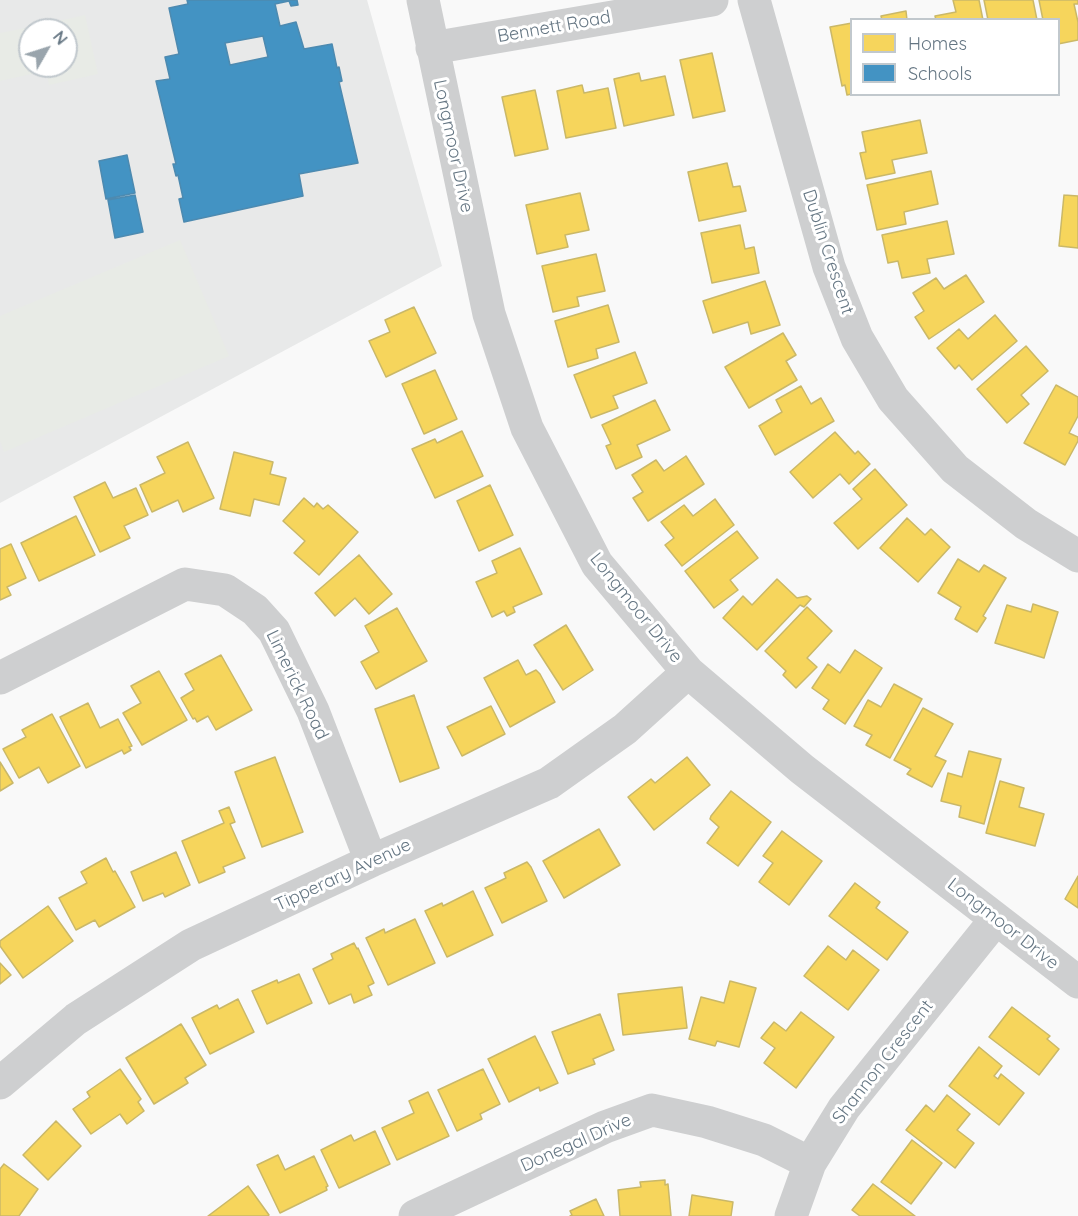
<!DOCTYPE html>
<html>
<head>
<meta charset="utf-8">
<style>
	body { margin:0 }
	#map { position:relative; width:1078px; height:1216px; overflow:hidden; background:#f9f9f9; font-family:Quicksand,sans-serif }
	canvas { display:block }
	.legend { position:absolute; left:850px; top:18px; width:210px; height:78px; box-sizing:border-box; background:#fff; border:2px solid #c1c8cd; margin:0; padding:8px 10px; list-style:none; font-size:18px; color:#657683 }
	.legend li { display:flex; align-items:center; gap:12px; height:30px }
	.legend b { width:30px; border:2px solid #c1c8cd }
	.north { position:absolute; left:18px; top:18px; width:60px; height:60px; box-sizing:border-box; background:#fff; border:2px solid #c1c8cd; border-radius:50%; rotate:51deg; font-size:16px; font-weight:700; line-height:24px; text-align:center; color:#657683 }
	.north::after { content:''; display:block; margin:auto; width:21px; height:27px; background:#99a4ac; clip-path:polygon(50% 0,100% 100%,50% 72%,0 100%) }
</style>
</head>
<body>
<div id="map">
<canvas width="1078" height="1216"></canvas>
<ul class="legend">
<li><b style="height:16px;background:#f6d55c"></b>Homes</li>
<li><b style="height:16px;background:#4393c3"></b>Schools</li>
</ul>
<div class="north">N</div>
</div>
<script>
const ctx = document.querySelector('canvas').getContext('2d');
ctx.lineJoin = 'round';
function fillPath(path, color) {
  ctx.fillStyle = color;
  ctx.fill(path, 'evenodd');
}
function toPath(rows) {
  const path = new Path2D();
  for (const r of rows) {
    path.moveTo(r[0], r[1]);
    for (let i = 2; i < r.length; i += 2) path.lineTo(r[i], r[i + 1]);
  }
  return path;
}
function trace(path, color, width, dash) {
  ctx.strokeStyle = color;
  ctx.lineWidth = width;
  ctx.lineCap = dash ? 'butt' : 'round';
  ctx.setLineDash(dash || []);
  ctx.stroke(path);
}
function write(font, color, halo, rows, align = 'center') {
  ctx.font = font + ' Quicksand,sans-serif';
  ctx.lineWidth = 6;
  ctx.setLineDash([]);
  ctx.textBaseline = 'middle';
  ctx.strokeStyle = halo;
  ctx.fillStyle = color;
  for (const [text, x, y, turn = 0] of rows) {
    ctx.save();
    ctx.translate(x, y);
    ctx.rotate((+turn || 0) * Math.PI / 180);
    ctx.textAlign = isNaN(turn) ? turn : align;
    if (halo) ctx.strokeText(text, 0, 0);
    ctx.fillText(text, 0, 0);
    ctx.restore();
  }
}
const built = toPath([
	[0,0,367,0,442,266,0,503],
	[30,30,66,30,66,66,30,66]
]);
const green = toPath([
	[85,15,98,74,49,85,45,66,66,66,66,30,37,30,36,26],
	[26,28,30,44,30,66,35,66,36,73,0,81,0,33],
	[180,240,229,356,4,452,0,441,0,316]
]);
const homes = toPath([
	[953,0,979,0,983,20,936,20,935,16,956,12,953,0],
	[984,0,1033,0,1037,20,988,20,984,0],
	[1039,0,1078,0,1078,4,1074,4,1078,22,1078,40,1058,44,1058,20,1043,20,1039,0],
	[906,11,907,20,882,20,881,16,906,11],
	[852,23,852,94,847,95,845,85,842,86,830,27,852,23],
	[712,53,725,111,693,118,680,60,712,53],
	[639,73,641,81,665,76,674,115,624,126,614,79,639,73],
	[582,85,584,93,608,88,616,128,566,138,557,91,582,85],
	[535,90,548,149,515,156,502,97,535,90],
	[920,120,927,153,892,160,895,173,866,179,860,153,866,152,862,132,920,120],
	[727,163,733,187,740,186,746,211,699,221,688,172,727,163],
	[931,171,938,204,904,212,906,224,877,230,867,185,931,171],
	[580,193,589,230,565,235,568,247,537,254,526,205,580,193],
	[1064,195,1078,196,1078,248,1059,246,1064,195],
	[947,221,954,254,927,259,930,273,902,278,898,261,888,263,882,235,947,221],
	[740,225,745,249,754,247,759,273,712,283,701,233,740,225],
	[596,254,605,291,577,297,579,306,553,312,542,266,596,254],
	[966,275,984,302,929,339,915,317,924,311,913,293,936,278,944,289,966,275],
	[765,281,780,325,751,334,748,322,713,333,703,301,765,281],
	[608,305,619,342,596,349,598,358,568,367,555,321,608,305],
	[414,307,436,353,386,377,369,341,390,332,385,320,414,307],
	[995,315,1017,341,972,380,959,365,955,369,937,348,959,329,968,339,995,315],
	[783,333,796,355,786,361,797,380,749,408,725,367,783,333],
	[1026,346,1048,371,1021,395,1029,404,1007,423,977,389,1026,346],
	[635,352,647,383,613,396,618,408,591,418,574,375,635,352],
	[435,370,457,419,424,434,402,384,435,370],
	[1056,385,1078,397,1078,416,1069,433,1078,437,1078,441,1065,465,1024,443,1056,385],
	[801,386,811,404,821,398,834,421,775,455,759,426,782,412,776,400,801,386],
	[655,400,670,430,637,445,642,457,616,469,606,446,611,444,602,425,655,400],
	[462,431,483,476,435,498,412,449,435,439,437,443,462,431],
	[835,432,855,454,858,451,870,464,849,484,840,474,813,498,790,472,835,432],
	[188,442,214,498,183,512,178,500,152,512,140,485,165,473,157,457,188,442],
	[234,452,273,462,270,474,286,478,279,505,254,499,250,516,220,509,234,452],
	[686,456,704,484,648,521,633,498,643,492,632,475,656,460,664,471,686,456],
	[875,469,907,505,858,549,834,523,862,499,853,489,875,469],
	[105,482,113,498,136,488,148,515,124,526,130,538,100,552,74,497,105,482],
	[490,485,513,535,479,551,457,501,490,485],
	[304,498,314,507,317,503,323,509,328,505,358,532,319,575,294,553,305,541,283,521,304,498],
	[715,499,734,525,682,566,665,545,674,538,661,522,684,505,693,516,715,499],
	[76,516,95,555,39,581,21,543,76,516],
	[907,518,925,535,931,529,950,547,918,582,880,548,907,518],
	[737,531,758,558,730,580,738,590,714,608,685,571,737,531],
	[11,544,26,578,7,587,11,595,0,600,0,549,11,544],
	[520,548,542,594,513,607,515,612,507,616,504,611,492,617,476,582,497,573,492,561,520,548],
	[359,555,392,594,369,614,355,598,335,616,315,593,359,555],
	[958,559,979,572,984,565,1006,578,983,616,986,618,977,632,955,619,961,607,938,593,958,559],
	[777,579,797,598,807,596,811,599,804,607,800,605,757,650,723,618,743,596,752,605,777,579],
	[1033,604,1058,612,1044,658,995,643,1007,605,1031,612,1033,604],
	[807,607,832,631,807,658,817,667,796,688,783,675,786,671,765,651,807,607],
	[397,608,427,661,376,689,361,662,379,652,365,626,397,608],
	[566,625,593,670,563,690,534,645,566,625],
	[855,650,882,668,845,724,823,709,829,700,812,688,828,664,840,673,855,650],
	[221,655,252,710,216,730,208,716,197,722,195,718,193,719,181,698,194,690,185,674,221,655],
	[518,660,526,675,536,670,540,674,555,702,510,727,484,678,518,660],
	[159,671,187,720,142,745,123,713,141,703,131,686,159,671],
	[894,684,922,699,890,758,866,745,872,735,854,726,868,700,881,707,894,684],
	[414,695,439,768,400,782,375,709,414,695],
	[88,703,100,728,118,719,132,746,129,747,131,750,124,754,122,750,86,768,60,717,88,703],
	[491,706,505,734,462,756,447,727,491,706],
	[923,708,953,724,935,756,946,761,932,787,907,774,911,769,894,760,923,708],
	[52,714,80,766,48,783,39,767,19,778,3,749,26,737,22,730,52,714],
	[969,751,1001,759,984,824,959,817,961,806,941,801,948,773,962,777,969,751],
	[275,757,303,832,262,847,235,772,275,757],
	[687,757,710,785,654,830,628,797,651,779,655,783,687,757],
	[0,762,13,783,0,791,0,762],
	[1000,781,1024,788,1019,807,1044,814,1035,846,986,833,1000,781],
	[731,791,771,822,738,866,707,843,719,827,710,819,711,816,731,791],
	[229,807,235,822,230,824,245,858,223,867,225,872,199,883,182,841,224,823,219,811,229,807],
	[599,829,620,865,564,898,543,861,599,829],
	[782,831,822,861,789,905,759,882,773,863,763,856,782,831],
	[176,852,190,885,165,897,163,893,143,901,131,872,176,852],
	[106,858,113,872,115,871,135,907,99,927,95,920,76,930,59,898,87,883,81,872,106,858],
	[527,862,531,867,547,901,502,923,485,888,506,878,504,873,527,862],
	[1078,876,1078,908,1065,899,1078,876],
	[855,883,880,902,876,908,908,932,887,960,829,916,855,883],
	[473,891,493,935,447,957,425,911,442,903,443,906,473,891],
	[48,906,73,941,23,978,0,946,0,941,48,906],
	[415,919,435,963,388,985,366,938,384,929,385,933,415,919],
	[354,943,357,949,358,948,374,983,368,986,372,995,354,1003,351,994,329,1004,313,969,333,959,331,954,354,943],
	[828,946,846,960,853,950,879,970,848,1010,804,976,828,946],
	[0,963,11,975,0,984,0,963],
	[299,974,312,1003,267,1024,252,991,277,980,278,983,299,974],
	[730,981,756,988,739,1047,717,1041,715,1046,689,1039,701,997,724,1003,730,981],
	[682,987,687,1028,623,1035,618,994,682,987],
	[238,999,254,1032,210,1054,192,1018,217,1005,219,1009,238,999],
	[1012,1007,1050,1036,1047,1039,1059,1049,1039,1075,989,1037,1012,1007],
	[801,1012,834,1037,796,1088,764,1063,775,1048,761,1038,774,1022,786,1031,801,1012],
	[600,1014,614,1050,593,1059,595,1064,568,1074,552,1032,600,1014],
	[181,1024,206,1065,185,1078,188,1083,154,1104,126,1058,181,1024],
	[535,1036,558,1083,540,1091,539,1087,509,1102,488,1059,535,1036],
	[979,1047,1002,1066,994,1076,998,1079,1001,1074,1024,1093,999,1125,949,1086,979,1047],
	[120,1069,141,1099,138,1102,144,1111,127,1124,120,1114,91,1134,73,1109,90,1097,87,1092,120,1069],
	[483,1069,500,1104,480,1114,482,1119,457,1131,438,1090,483,1069],
	[428,1092,449,1136,397,1160,382,1128,414,1113,409,1101,428,1092],
	[947,1095,970,1114,957,1130,974,1143,955,1168,906,1130,926,1105,934,1112,947,1095],
	[56,1121,81,1146,48,1180,23,1155,56,1121],
	[375,1131,390,1164,339,1188,321,1150,351,1135,354,1141,375,1131],
	[912,1140,942,1163,911,1204,881,1182,912,1140],
	[278,1155,285,1170,314,1156,328,1186,326,1187,327,1190,280,1213,257,1165,278,1155],
	[4,1164,38,1189,19,1216,0,1216,0,1169,4,1164],
	[665,1180,665,1185,668,1184,671,1216,620,1216,618,1190,641,1187,640,1182,665,1180],
	[873,1184,915,1216,860,1216,852,1210,873,1184],
	[248,1186,269,1215,268,1216,208,1216,248,1186],
	[692,1195,733,1202,731,1216,689,1216,692,1195],
	[596,1199,604,1216,570,1216,572,1215,570,1211,596,1199]
]);
const schools = toPath([
	[187,0,297,0,298,5,291,6,289,1,275,4,280,26,296,22,304,49,332,44,337,68,339,67,342,81,339,82,358,163,299,174,303,196,184,222,179,199,183,198,178,175,176,176,173,164,176,164,156,81,170,79,165,57,179,54,169,8,188,4,187,0],
	[263,36,268,57,230,65,225,43,263,36],
	[127,155,135,193,106,199,99,161,127,155],
	[135,195,143,232,115,238,108,200,135,195]
]);
const minor = toPath([
	[423,0,489,314,527,428,597,564,688,672,802,769,1078,982],
	[754,0,829,267,857,338,893,399,955,469,1026,524,1078,556],
	[432,48,712,0],
	[0,678,185,584,225,590,255,610,274,631,313,711,371,861],
	[0,1083,76,1019,191,945,371,861,549,783,625,729,688,672],
	[415,1216,605,1127,652,1110,707,1122,764,1140,810,1163],
	[791,1216,810,1163,844,1108,996,919]
]);
const streetNames = [
	["Bennett Road",554,27,-10],
	["Longmoor Drive",453,146,78],
	["Dublin Crescent",828,252,72],
	["Longmoor Drive",636,608,51],
	["Limerick Road",297,685,64],
	["Tipperary Avenue",343,875,-25],
	["Longmoor Drive",1003,924,38],
	["Shannon Crescent",883,1062,-52],
	["Donegal Drive",576,1143,-24]
];
fillPath(built, '#e8e9e9');
fillPath(green, '#e8ebe6');
fillPath(homes, '#f6d55c');
trace(homes, '#cab868', 1.5);
fillPath(schools, '#4393c3');
trace(schools, '#4d8ab0', 1.5);
trace(minor, '#cecfd0', 33);
write('18px', '#657683', '#fff', streetNames);
</script>
</body>
</html>
